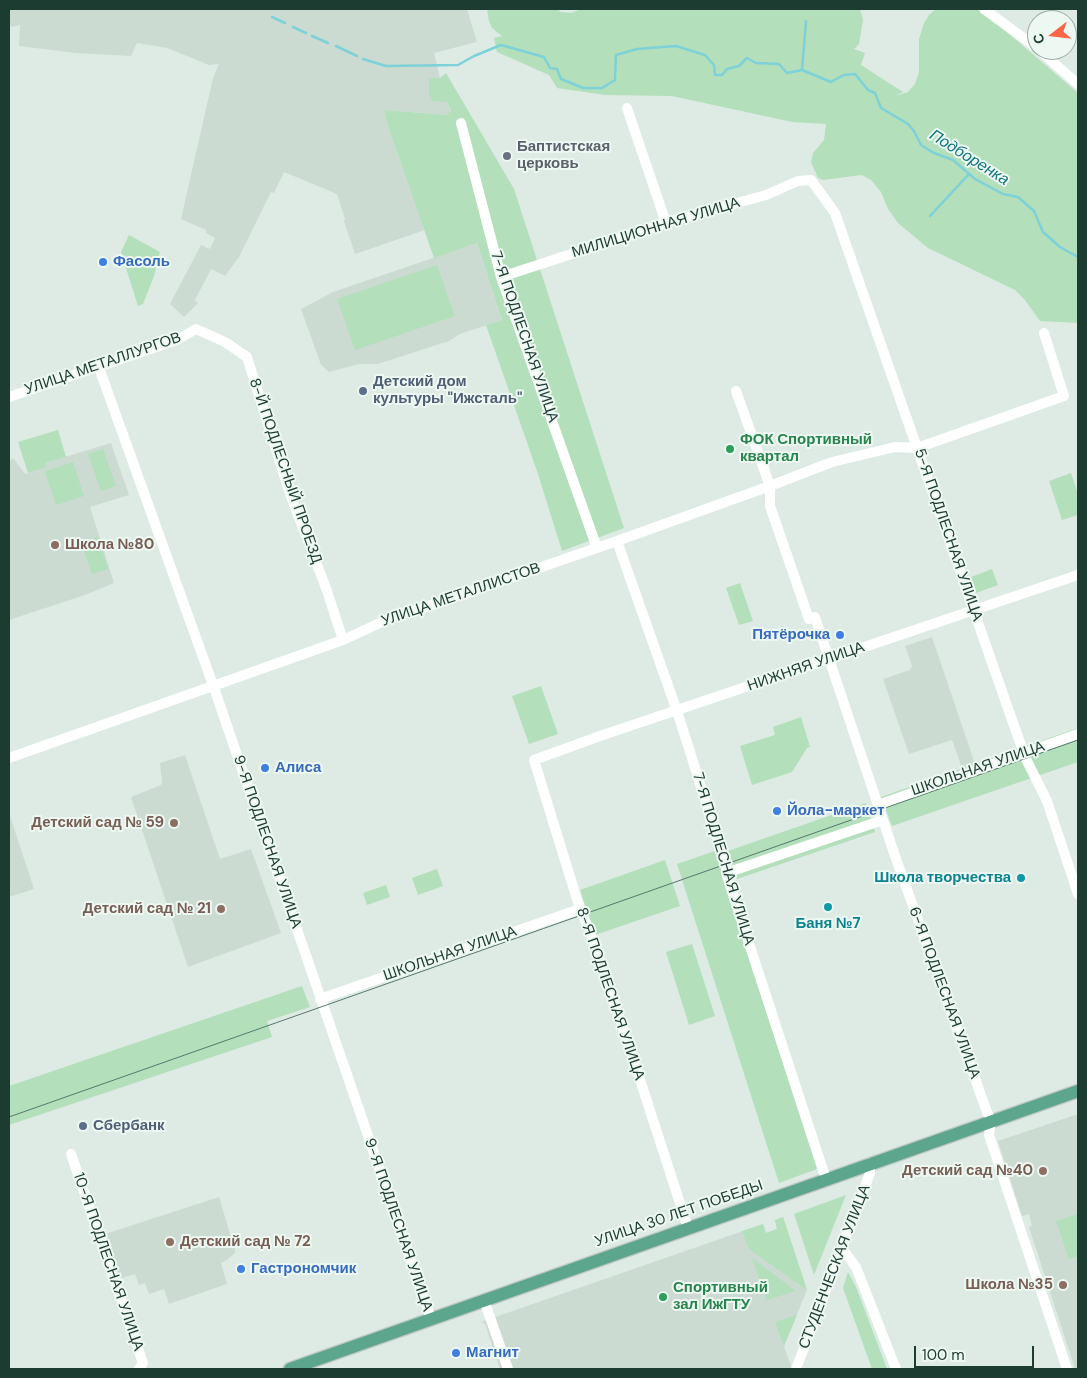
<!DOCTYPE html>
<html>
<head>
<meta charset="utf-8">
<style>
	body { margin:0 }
	#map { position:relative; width:1087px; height:1378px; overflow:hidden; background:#ddebe4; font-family:"DM Sans",sans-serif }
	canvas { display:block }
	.frame { position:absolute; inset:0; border:10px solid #1d3c31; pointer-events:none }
	.north { position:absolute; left:1027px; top:10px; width:50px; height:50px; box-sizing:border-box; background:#eef8f2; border:1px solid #9aada5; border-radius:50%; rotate:254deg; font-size:14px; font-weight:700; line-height:20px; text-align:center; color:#1d3c31 }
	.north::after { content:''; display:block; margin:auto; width:18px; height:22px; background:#ff6547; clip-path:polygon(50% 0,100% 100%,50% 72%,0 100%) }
	.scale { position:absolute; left:914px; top:1346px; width:120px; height:22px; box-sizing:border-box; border:2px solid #1d3c31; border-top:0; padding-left:6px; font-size:15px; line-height:18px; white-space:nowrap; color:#1d3c31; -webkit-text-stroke:4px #eef8f2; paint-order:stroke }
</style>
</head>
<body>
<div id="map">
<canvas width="1087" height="1378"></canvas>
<div class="frame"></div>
<div class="north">С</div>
<div class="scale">100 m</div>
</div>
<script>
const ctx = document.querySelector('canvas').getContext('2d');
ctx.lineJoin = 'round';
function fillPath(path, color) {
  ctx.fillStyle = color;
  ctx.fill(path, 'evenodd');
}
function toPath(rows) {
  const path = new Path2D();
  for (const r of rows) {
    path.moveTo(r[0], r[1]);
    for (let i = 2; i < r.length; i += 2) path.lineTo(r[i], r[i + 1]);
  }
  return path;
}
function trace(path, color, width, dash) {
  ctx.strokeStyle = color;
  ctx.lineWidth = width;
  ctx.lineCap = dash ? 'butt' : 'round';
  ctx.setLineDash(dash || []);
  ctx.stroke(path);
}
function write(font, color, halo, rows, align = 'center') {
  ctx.font = font + ' "DM Sans",sans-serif';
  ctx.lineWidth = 4;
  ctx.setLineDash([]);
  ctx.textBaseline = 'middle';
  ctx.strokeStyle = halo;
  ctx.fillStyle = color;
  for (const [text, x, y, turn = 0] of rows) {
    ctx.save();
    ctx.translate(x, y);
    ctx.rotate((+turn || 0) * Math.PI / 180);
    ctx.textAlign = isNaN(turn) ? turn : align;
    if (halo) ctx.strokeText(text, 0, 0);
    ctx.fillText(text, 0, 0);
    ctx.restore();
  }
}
const built = toPath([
	[9,9,467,9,477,42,434,53,440,78,429,79,447,102,451,112,447,115,385,110,385,117,425,230,355,254,344,221,345,219,337,194,284,172,274,193,271,192,266,202,239,257,225,276,211,269,195,300,198,303,184,317,170,304,201,245,210,249,215,238,206,233,206,230,181,219,213,78,219,64,209,65,167,48,137,43,131,56,75,53,19,46,20,25,11,27,9,23],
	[477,243,502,320,460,334,449,341,378,364,359,364,329,372,321,365,301,309,333,292],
	[111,443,129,495,90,507,114,583,85,595,9,620,9,460,14,459,25,474,46,467,45,463],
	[932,637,975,764,962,768,952,740,909,754,883,679,910,670,912,666,905,646],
	[185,755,220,859,251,849,281,933,188,967,131,797,161,785,162,782,160,763],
	[9,813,34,889,9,897],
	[1078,1114,1078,1369,1075,1369,1029,1227,1032,1226,1029,1214,1022,1216,998,1141],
	[219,1197,235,1250,235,1253,227,1260,221,1263,227,1284,169,1304,164,1289,149,1294,145,1283,139,1285,135,1274,122,1278,121,1273,118,1274,105,1234],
	[783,1217,807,1290,784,1346,792,1369,500,1369,485,1324,481,1322,763,1224,766,1233,777,1229,775,1220]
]);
const green = toPath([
	[487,9,556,9,561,12,571,13,582,9,860,9,863,20,859,44,854,49,865,53,861,65,903,92,895,96,908,92,915,84,919,72,919,39,924,23,929,15,936,9,980,9,1078,93,1078,323,1040,321,1025,300,1015,290,928,248,898,223,888,209,881,192,871,180,862,175,823,180,818,178,811,162,813,153,824,140,826,124,792,122,672,96,605,95,557,88,549,75,497,52,494,38,502,36,492,28,489,21],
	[446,73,514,189,624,528,562,551,538,474,486,325,502,320,477,243,434,258,385,117,385,110,447,115,451,111,447,102,432,101,429,94,429,78,440,78],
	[129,235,160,252,154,276,143,304,138,306,121,252],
	[437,265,455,316,355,350,337,299],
	[58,430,66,457,45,463,47,467,28,473,18,442],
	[103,449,116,486,101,491,88,454],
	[73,462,84,496,56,505,45,471],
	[1071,473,1078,494,1078,515,1062,520,1049,481],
	[98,537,108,569,92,574,81,542],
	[992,569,998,585,976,593,971,577],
	[740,583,753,621,739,625,726,588],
	[541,686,558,734,529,744,512,696],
	[801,717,810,747,807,748,792,772,752,785,740,746,775,735,773,727],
	[1078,728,1078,762,892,826,881,797],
	[866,803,875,832,737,879,728,851],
	[715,851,817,1169,779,1183,677,864],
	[665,860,680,906,595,935,580,890],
	[437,869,443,886,418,895,412,878],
	[386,885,390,897,367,905,363,893],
	[692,944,715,1016,689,1025,666,952],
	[302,986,310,1007,267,1021,272,1037,9,1125,9,1086],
	[846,1195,814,1275,794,1214],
	[1078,1214,1078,1256,1069,1259,1056,1221],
	[783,1217,807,1290,749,1249,742,1231,763,1224,766,1233,777,1229,775,1220],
	[752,1258,796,1291,767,1300],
	[848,1272,856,1287,887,1369,872,1369,843,1288],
	[797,1315,784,1346,775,1322]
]);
const stream = toPath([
	[272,17,285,23],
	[293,27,306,33],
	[312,36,328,43],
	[336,46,357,56],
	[363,59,386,66,458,65,474,56,501,45,544,57,550,68,557,69,561,79,583,88,602,88,615,80,616,55,637,49,676,46,705,55,714,65,715,75,722,75,727,69,739,66,747,58,756,63,779,64,787,73,802,70,831,82,844,75,855,74,868,90,875,93,881,108,908,124,914,131,921,145,934,153,953,160,975,179,1003,194,1018,197,1034,211,1043,232,1060,247,1078,257],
	[802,70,806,21],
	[930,216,969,174]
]);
const minor = toPath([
	[984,9,1037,48],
	[1039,50,1078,84],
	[627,108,666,223],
	[461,123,501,277,597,548],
	[501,277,679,219,766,195,798,181,811,180,835,213,1011,717,1026,759,1047,801,1078,894],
	[98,365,213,685,431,1319],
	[736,391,770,486,770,506,809,619],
	[9,397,177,340,196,329,225,342,247,357,290,494,326,588,343,640],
	[617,541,677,711,720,847,726,865,726,873,826,1179],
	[815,617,895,856,987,1112,991,1121,989,1135,1067,1369],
	[9,758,343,640,397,615,420,609,617,541,770,486,832,462,895,447,917,448,1064,396,1044,333],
	[878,805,1078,734],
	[726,873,883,820],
	[320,999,580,909],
	[71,1154,143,1363,139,1369],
	[688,1228,632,1055,590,932,580,909,534,760,600,736,1078,575],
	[842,1248,856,1267,896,1369],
	[484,1300,508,1369],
	[796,1369,870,1173,870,1163]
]);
const major = toPath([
	[290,1369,1078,1091]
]);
const tram = toPath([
	[9,1117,1078,740]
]);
const markers = [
	[507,156,5,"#6b7280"],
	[103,262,5,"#3f7fe0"],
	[363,391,5,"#5c6f8a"],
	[730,449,5,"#2e9e5b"],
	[55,545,5,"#8d6e63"],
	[840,635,5,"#3f7fe0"],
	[265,768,5,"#3f7fe0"],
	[777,811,5,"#3f7fe0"],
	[174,823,5,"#8d6e63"],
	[1021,878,5,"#0f9aa8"],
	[828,907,5,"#0f9aa8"],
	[221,909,5,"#8d6e63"],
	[83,1126,5,"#5c6f8a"],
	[1043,1171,5,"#8d6e63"],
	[170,1242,5,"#8d6e63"],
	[241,1269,5,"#3f7fe0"],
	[1063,1285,5,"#8d6e63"],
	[663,1297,5,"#2e9e5b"],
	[456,1353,5,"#3f7fe0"]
];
const worshipNames = [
	["Баптистская",517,147],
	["церковь",517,164]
];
const streetNames = [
	["МИЛИЦИОННАЯ УЛИЦА",656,228,-17],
	["7-Я ПОДЛЕСНАЯ УЛИЦА",524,337,71],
	["УЛИЦА МЕТАЛЛУРГОВ",103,364,-19],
	["8-Й ПОДЛЕСНЫЙ ПРОЕЗД",285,471,71],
	["5-Я ПОДЛЕСНАЯ УЛИЦА",948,535,71],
	["УЛИЦА МЕТАЛЛИСТОВ",461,595,-19],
	["НИЖНЯЯ УЛИЦА",806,667,-19],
	["ШКОЛЬНАЯ УЛИЦА",978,769,-19],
	["9-Я ПОДЛЕСНАЯ УЛИЦА",267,842,71],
	["7-Я ПОДЛЕСНАЯ УЛИЦА",723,859,73],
	["ШКОЛЬНАЯ УЛИЦА",450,954,-19],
	["6-Я ПОДЛЕСНАЯ УЛИЦА",944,993,70],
	["8-Я ПОДЛЕСНАЯ УЛИЦА",610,994,71],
	["УЛИЦА 30 ЛЕТ ПОБЕДЫ",679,1214,-19],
	["9-Я ПОДЛЕСНАЯ УЛИЦА",398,1225,71],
	["10-Я ПОДЛЕСНАЯ УЛИЦА",108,1262,71],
	["СТУДЕНЧЕСКАЯ УЛИЦА",835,1267,-69]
];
const shopNames = [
	["Фасоль",113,262],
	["Пятёрочка",830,635,"right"],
	["Алиса",275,768],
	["Йола-маркет",787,811],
	["Гастрономчик",251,1269],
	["Магнит",466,1353]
];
const serviceNames = [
	["Детский дом",373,382],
	["культуры \"Ижсталь\"",373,399],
	["Сбербанк",93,1126]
];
const leisureNames = [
	["ФОК Спортивный",740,440],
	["квартал",740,457],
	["Спортивный",673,1288],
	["зал ИжГТУ",673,1305]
];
const educationNames = [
	["Школа №80",65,545,"left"],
	["Детский сад № 59",164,823],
	["Детский сад № 21",211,909],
	["Детский сад №40",1033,1171],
	["Детский сад № 72",180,1242,"left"],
	["Школа №35",1053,1285]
];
const cultureNames = [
	["Школа творчества",1011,878],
	["Баня №7",828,924,"center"]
];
const waterNames = [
	["Подборенка",969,158,32]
];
fillPath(built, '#cbdbd2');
fillPath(green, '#b3dfbb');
trace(stream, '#7dd1d8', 2.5);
trace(major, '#c0c8c5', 15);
trace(minor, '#fff', 10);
trace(major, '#5ca68d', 12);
trace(tram, '#57786d', 1);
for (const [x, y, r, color] of markers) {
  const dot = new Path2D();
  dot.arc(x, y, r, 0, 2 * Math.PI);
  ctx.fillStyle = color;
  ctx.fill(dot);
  trace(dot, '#eef8f2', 2);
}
write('bold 15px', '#5b616d', '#eef8f2', worshipNames, 'left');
write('15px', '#1d3c31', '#eef8f2', streetNames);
write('bold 15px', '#366cbe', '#eef8f2', shopNames, 'left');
write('bold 15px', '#4e5e75', '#eef8f2', serviceNames, 'left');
write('bold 15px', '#27864d', '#eef8f2', leisureNames, 'left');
write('bold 15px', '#785e54', '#eef8f2', educationNames, 'right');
write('bold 15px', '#0d838f', '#eef8f2', cultureNames, 'right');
write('italic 16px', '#11757e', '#eef8f2', waterNames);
</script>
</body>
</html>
